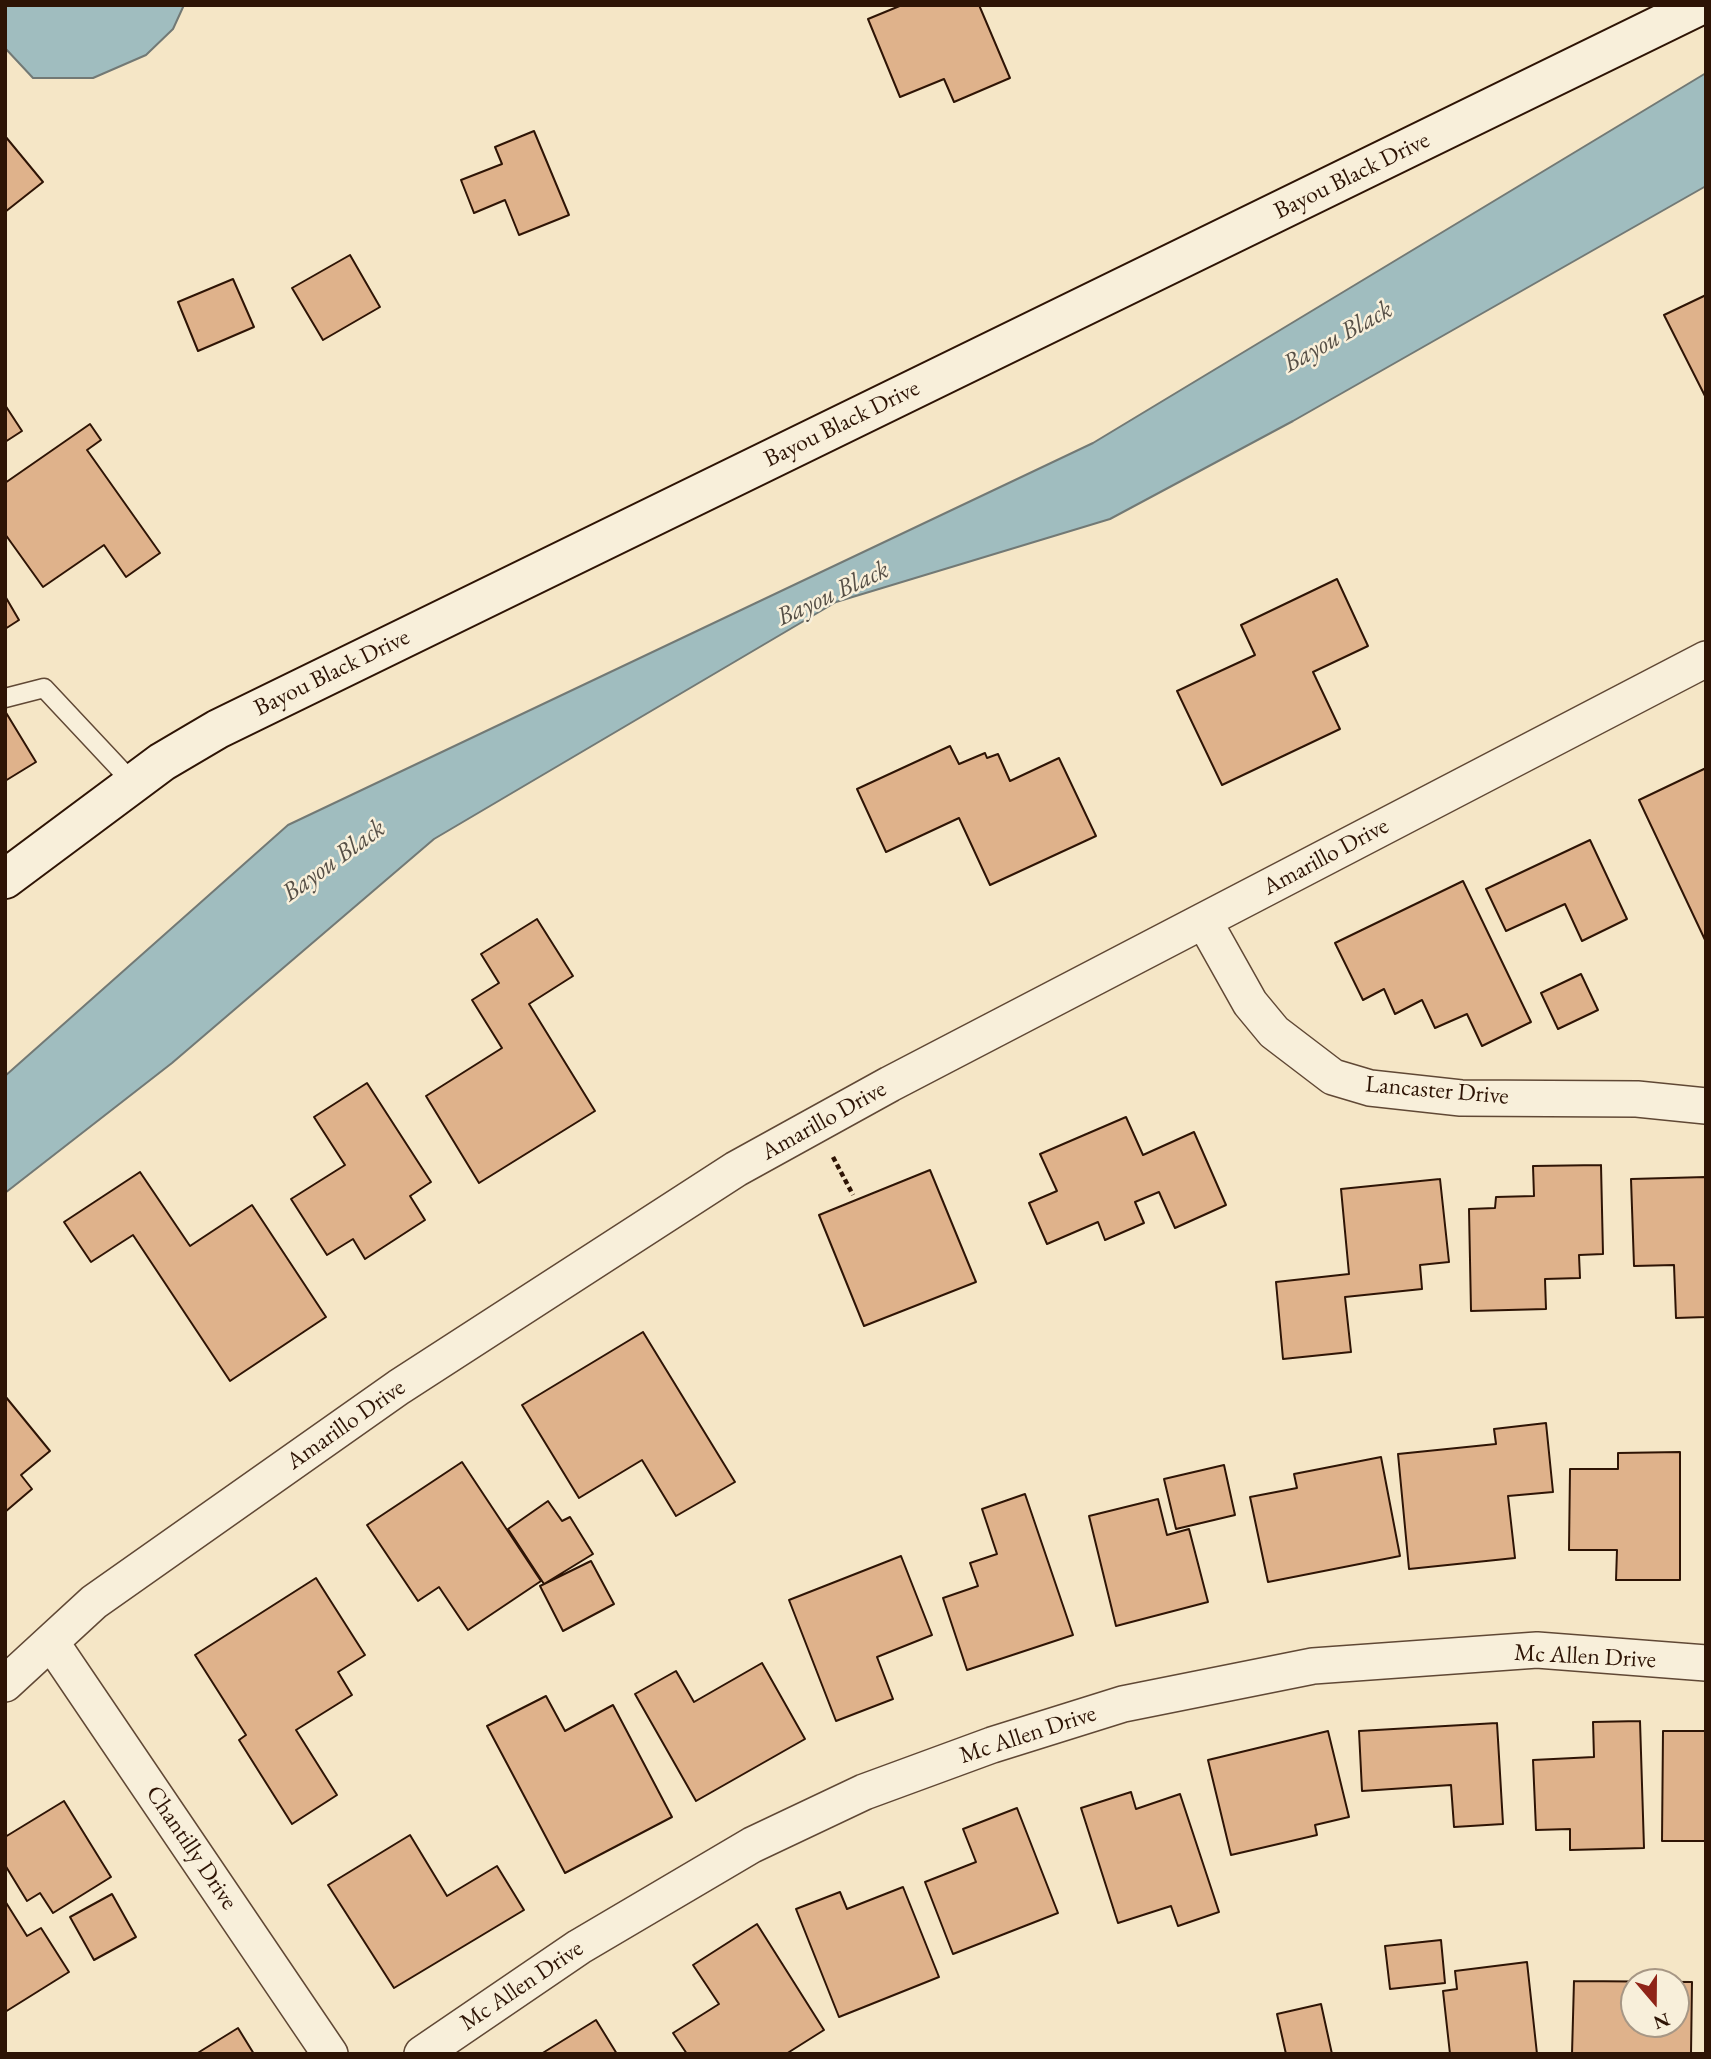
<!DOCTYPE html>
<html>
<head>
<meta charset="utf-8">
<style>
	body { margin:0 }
	#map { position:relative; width:1711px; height:2059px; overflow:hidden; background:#f5e6c6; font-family:"EB Garamond",serif }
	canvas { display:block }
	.frame { position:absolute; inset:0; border:7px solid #2e1405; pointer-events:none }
	.north { position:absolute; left:1620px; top:1968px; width:70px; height:70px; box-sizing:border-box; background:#f8efda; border:2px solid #a79785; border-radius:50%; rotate:160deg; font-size:19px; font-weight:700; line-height:28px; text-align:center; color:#2e1405 }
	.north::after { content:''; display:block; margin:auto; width:24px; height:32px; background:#8f2418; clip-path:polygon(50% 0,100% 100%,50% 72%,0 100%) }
</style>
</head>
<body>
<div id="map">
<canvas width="1711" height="2059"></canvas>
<div class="frame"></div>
<div class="north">N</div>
</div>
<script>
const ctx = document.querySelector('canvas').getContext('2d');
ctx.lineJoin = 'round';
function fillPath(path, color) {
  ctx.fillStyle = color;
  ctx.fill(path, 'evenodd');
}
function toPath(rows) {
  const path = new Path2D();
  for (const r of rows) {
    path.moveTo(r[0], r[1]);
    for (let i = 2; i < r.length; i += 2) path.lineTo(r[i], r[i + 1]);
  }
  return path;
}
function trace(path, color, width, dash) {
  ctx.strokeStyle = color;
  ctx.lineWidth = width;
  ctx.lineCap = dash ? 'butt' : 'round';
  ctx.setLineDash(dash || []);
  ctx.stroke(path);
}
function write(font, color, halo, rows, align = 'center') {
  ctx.font = font + ' "EB Garamond",serif';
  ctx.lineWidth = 5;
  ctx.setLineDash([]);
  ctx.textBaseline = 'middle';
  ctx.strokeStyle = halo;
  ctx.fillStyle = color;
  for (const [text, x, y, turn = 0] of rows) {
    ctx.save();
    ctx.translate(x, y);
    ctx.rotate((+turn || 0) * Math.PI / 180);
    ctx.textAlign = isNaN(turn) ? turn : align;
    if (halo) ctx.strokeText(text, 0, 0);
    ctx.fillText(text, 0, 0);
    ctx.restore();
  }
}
const water = toPath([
	[5,5,184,5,173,29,146,55,93,78,33,78,5,48,5,5],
	[1706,73,1706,186,1293,421,1110,519,836,602,434,839,172,1063,5,1193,5,1076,288,825,1093,443,1706,73]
]);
const building = toPath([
	[902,5,979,5,1010,78,954,102,944,79,900,97,868,19,902,5],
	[534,131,569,215,519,235,505,200,474,213,461,180,502,164,495,147,534,131],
	[5,136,43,182,5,212,5,136],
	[350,255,380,307,323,340,292,288,350,255],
	[233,279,254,327,198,351,178,302,233,279],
	[1706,295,1706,398,1664,315,1706,295],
	[5,405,22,431,5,442,5,405],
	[90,424,101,440,87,450,160,553,126,577,104,545,43,587,5,534,5,483,90,424],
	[1337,579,1368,646,1313,672,1340,729,1222,785,1177,691,1255,655,1241,625,1337,579],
	[5,596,19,620,5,629,5,596],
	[5,711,36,762,5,781,5,711],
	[950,746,959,764,985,753,987,758,998,754,1010,781,1059,758,1096,836,990,885,959,818,886,852,857,789,950,746],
	[1706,768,1706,942,1639,800,1706,768],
	[1590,840,1627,919,1582,941,1565,904,1506,931,1486,889,1590,840],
	[1463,881,1531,1022,1482,1046,1467,1014,1435,1028,1422,1000,1395,1014,1384,989,1363,1000,1335,943,1463,881],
	[537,919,573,976,529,1004,595,1111,479,1183,426,1096,502,1048,472,1000,499,983,481,954,537,919],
	[1581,974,1598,1010,1558,1029,1541,993,1581,974],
	[367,1083,431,1182,410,1196,425,1220,365,1259,353,1239,327,1255,291,1199,345,1165,314,1117,367,1083],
	[1126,1117,1143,1155,1194,1132,1226,1205,1175,1228,1159,1192,1135,1202,1144,1223,1105,1240,1098,1222,1047,1244,1029,1203,1057,1191,1040,1154,1126,1117],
	[1601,1165,1603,1254,1579,1255,1580,1278,1545,1279,1546,1309,1471,1311,1469,1209,1495,1208,1496,1197,1534,1196,1533,1166,1601,1165],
	[930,1170,976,1282,864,1326,819,1215,930,1170],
	[140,1172,190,1246,252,1205,326,1317,230,1381,133,1235,91,1262,64,1222,140,1172],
	[1706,1177,1706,1317,1676,1318,1674,1265,1634,1266,1631,1179,1706,1177],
	[1440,1179,1449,1262,1420,1265,1422,1289,1345,1297,1351,1352,1283,1359,1276,1282,1349,1274,1341,1189,1440,1179],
	[643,1332,735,1482,676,1516,642,1460,579,1498,522,1405,643,1332],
	[5,1396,50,1451,21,1475,32,1489,5,1512,5,1396],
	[1546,1423,1553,1492,1508,1496,1515,1558,1409,1569,1398,1454,1496,1444,1494,1429,1546,1423],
	[1680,1452,1680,1580,1616,1580,1617,1550,1569,1550,1570,1469,1618,1469,1618,1453,1680,1452],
	[1381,1457,1400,1556,1268,1582,1250,1497,1297,1488,1294,1474,1381,1457],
	[462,1462,541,1581,468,1630,439,1587,418,1601,367,1525,462,1462],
	[1224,1465,1235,1515,1176,1529,1164,1479,1224,1465],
	[1025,1494,1073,1635,967,1670,943,1598,978,1586,970,1563,997,1554,982,1509,1025,1494],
	[1158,1499,1167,1535,1189,1529,1208,1602,1116,1626,1089,1516,1158,1499],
	[548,1501,562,1521,570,1517,593,1554,544,1584,508,1529,548,1501],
	[901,1556,932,1635,877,1657,893,1699,836,1721,789,1600,901,1556],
	[591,1561,614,1604,563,1631,540,1586,591,1561],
	[316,1578,365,1655,338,1672,352,1695,296,1730,337,1795,292,1824,239,1740,246,1735,195,1655,316,1578],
	[762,1663,805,1739,696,1801,635,1694,676,1671,694,1702,762,1663],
	[546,1696,565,1731,613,1705,672,1817,565,1873,487,1726,546,1696],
	[1640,1721,1644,1848,1570,1850,1570,1829,1536,1830,1533,1760,1594,1757,1593,1722,1640,1721],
	[1497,1723,1503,1824,1454,1827,1451,1785,1362,1791,1359,1731,1497,1723],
	[1328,1731,1349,1817,1315,1825,1317,1835,1231,1855,1208,1760,1328,1731],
	[1663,1731,1706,1731,1706,1841,1662,1841,1663,1731],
	[1131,1792,1136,1809,1180,1794,1219,1912,1178,1926,1171,1906,1118,1923,1081,1808,1131,1792],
	[64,1801,111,1877,53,1913,40,1893,27,1901,5,1865,5,1837,64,1801],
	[1017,1808,1058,1913,953,1954,925,1882,976,1862,963,1829,1017,1808],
	[410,1835,447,1896,497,1866,524,1910,394,1988,328,1885,410,1835],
	[903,1887,939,1977,839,2017,796,1909,840,1892,847,1909,903,1887],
	[112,1894,136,1937,94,1960,70,1917,112,1894],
	[5,1901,27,1936,41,1928,69,1972,5,2012,5,1901],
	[757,1924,824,2030,786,2054,687,2054,673,2033,719,2004,693,1965,757,1924],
	[1441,1940,1445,1983,1390,1989,1385,1946,1441,1940],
	[1527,1962,1537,2054,1450,2054,1443,1991,1457,1989,1455,1971,1527,1962],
	[1574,1981,1692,1982,1691,2054,1572,2054,1574,1981],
	[1634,1982,1676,1982,1676,2024,1634,2024,1634,1982],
	[1321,2004,1332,2054,1286,2054,1277,2014,1321,2004],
	[596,2020,617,2054,541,2054,596,2020],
	[238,2028,254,2054,196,2054,238,2028]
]);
const path = toPath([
	[833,1157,853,1195]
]);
const service = toPath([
	[5,698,44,688,133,783]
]);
const minor = toPath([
	[1204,921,1250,1003,1274,1032,1333,1077,1370,1088,1461,1098,1637,1099,1706,1106],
	[51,1642,330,2054],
	[5,1684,94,1602,399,1387,736,1169,890,1084,1706,659],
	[422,2054,579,1947,752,1845,864,1792,992,1745,1123,1704,1313,1666,1537,1650,1706,1663]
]);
const secondary = toPath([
	[5,879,162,762,218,729,1701,5]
]);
const streetNames = [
	["Bayou Black Drive",1352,176,-26],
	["Bayou Black Drive",842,424,-26],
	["Bayou Black Drive",332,673,-26],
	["Amarillo Drive",1326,857,-28],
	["Lancaster Drive",1437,1091,5],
	["Amarillo Drive",824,1121,-29],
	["Amarillo Drive",346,1425,-35],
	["Mc Allen Drive",1585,1657,3],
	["Mc Allen Drive",1028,1735,-18],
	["Chantilly Drive",191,1848,56],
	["Mc Allen Drive",522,1986,-34]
];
const waterNames = [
	["Bayou Black",1338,337,-29],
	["Bayou Black",833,594,-25],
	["Bayou Black",334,861,-36]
];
fillPath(water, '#a0bdbf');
trace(water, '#727975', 2);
fillPath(building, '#dfb28b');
trace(building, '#2e1405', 2);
trace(service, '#604835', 21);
trace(minor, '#604835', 38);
trace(secondary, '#2e1405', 42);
trace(path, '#2e1405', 4.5, [5, 3.5]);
trace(service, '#f8efda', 18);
trace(minor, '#f8efda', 35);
trace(secondary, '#f8efda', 38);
write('24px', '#2e1405', '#f8efda', streetNames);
write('italic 26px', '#564f46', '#f8efda', waterNames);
</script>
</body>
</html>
